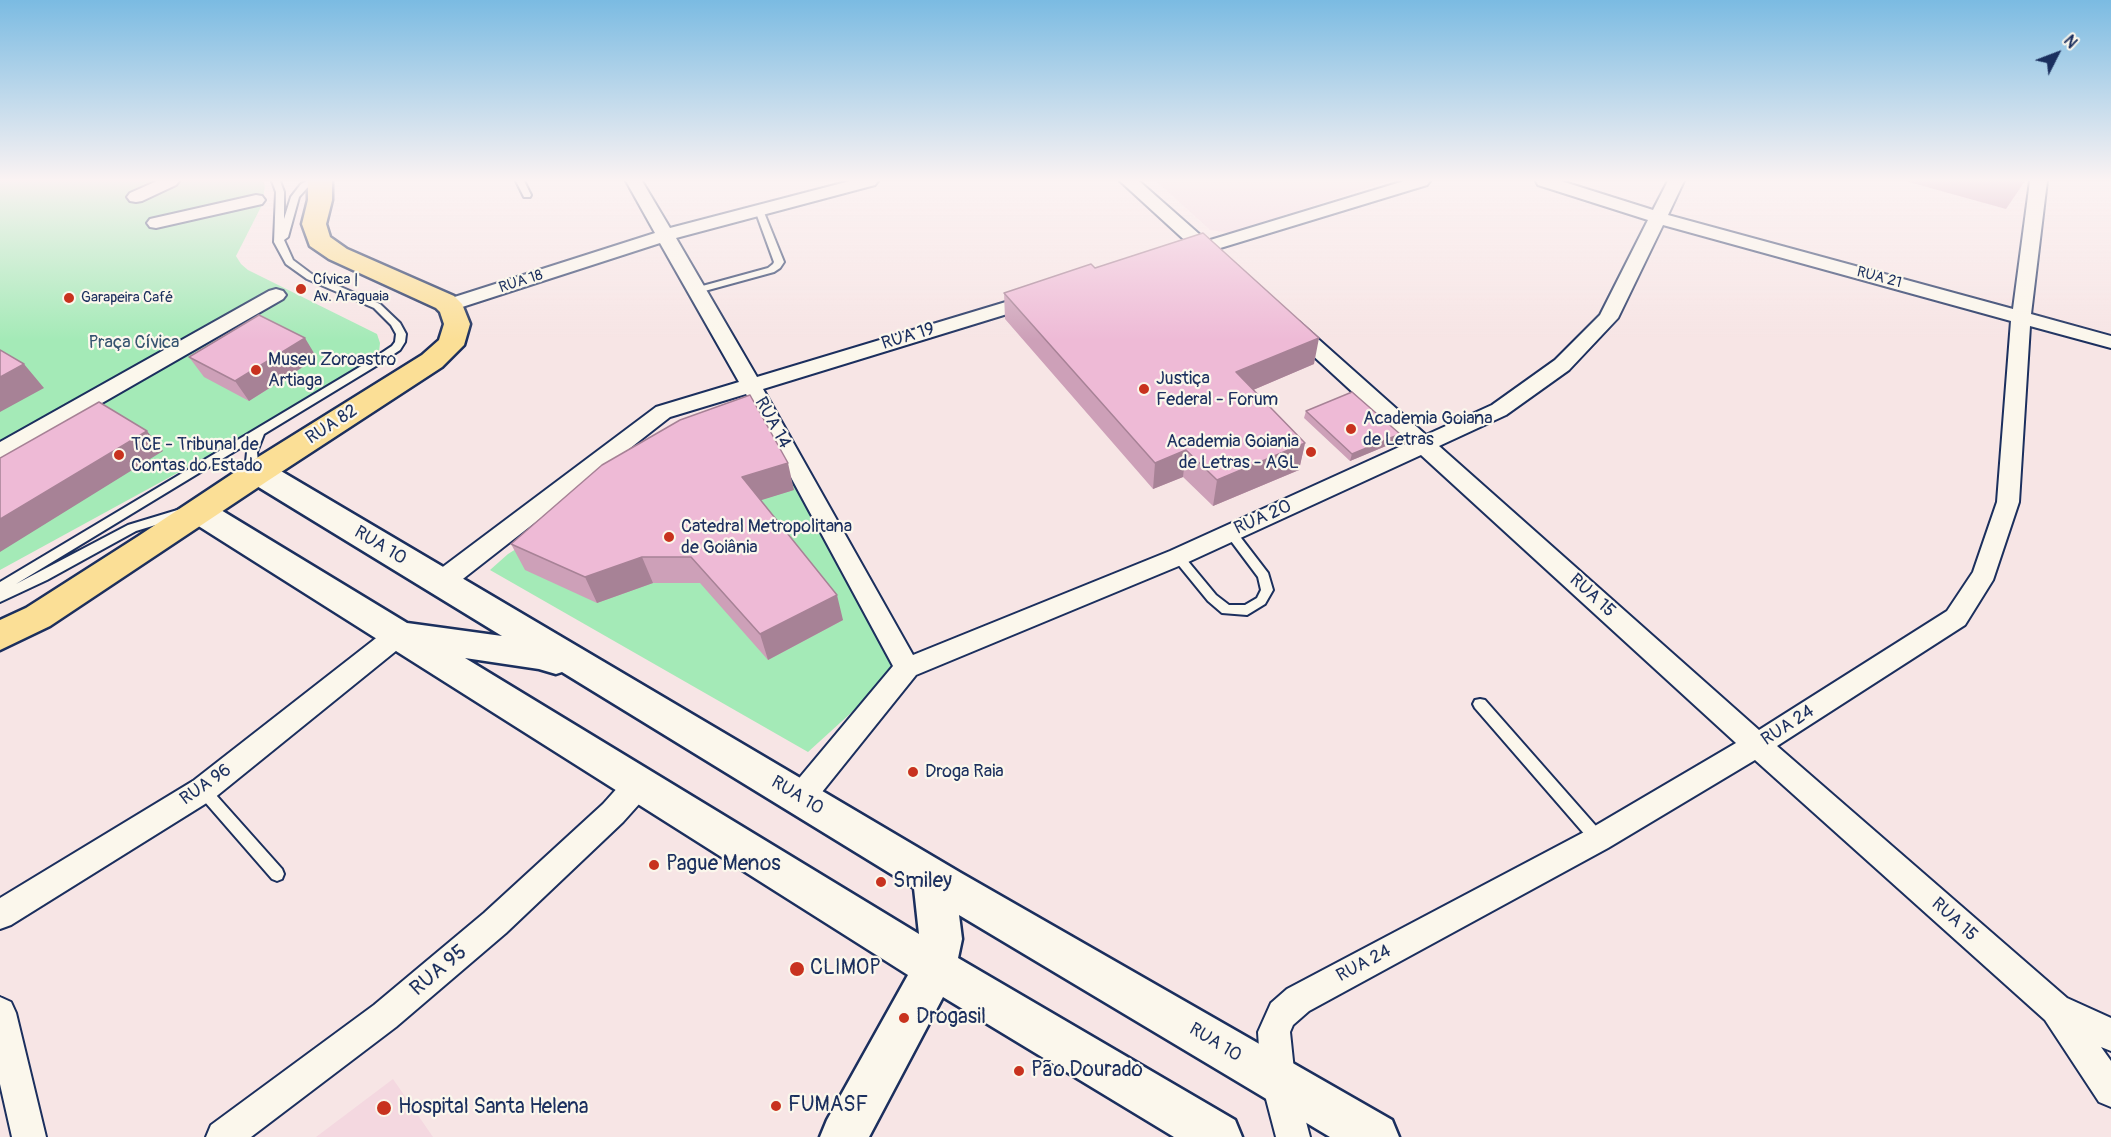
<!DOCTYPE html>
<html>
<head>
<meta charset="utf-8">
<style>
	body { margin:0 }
	#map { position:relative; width:2111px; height:1137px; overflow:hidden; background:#f7e5e5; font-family:Pangolin,sans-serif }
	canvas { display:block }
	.north { position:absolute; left:2027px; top:24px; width:60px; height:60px; -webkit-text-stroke:4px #fbf7ec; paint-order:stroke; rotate:48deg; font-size:16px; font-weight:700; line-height:24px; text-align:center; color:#1b2f5e }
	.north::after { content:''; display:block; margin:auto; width:21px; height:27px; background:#1b2f5e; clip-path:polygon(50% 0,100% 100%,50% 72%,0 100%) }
</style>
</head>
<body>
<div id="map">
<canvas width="2111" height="1137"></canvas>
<div class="north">N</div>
</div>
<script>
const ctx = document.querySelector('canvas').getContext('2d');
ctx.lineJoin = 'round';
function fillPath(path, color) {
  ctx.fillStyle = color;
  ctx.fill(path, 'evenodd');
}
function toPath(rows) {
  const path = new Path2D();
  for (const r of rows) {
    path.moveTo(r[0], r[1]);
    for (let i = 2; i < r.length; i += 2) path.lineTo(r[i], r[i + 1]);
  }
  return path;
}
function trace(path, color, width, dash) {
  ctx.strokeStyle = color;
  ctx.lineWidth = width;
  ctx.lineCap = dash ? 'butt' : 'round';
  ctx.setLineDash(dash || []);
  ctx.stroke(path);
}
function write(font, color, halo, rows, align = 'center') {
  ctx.font = font + ' Pangolin,sans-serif';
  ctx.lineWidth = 4.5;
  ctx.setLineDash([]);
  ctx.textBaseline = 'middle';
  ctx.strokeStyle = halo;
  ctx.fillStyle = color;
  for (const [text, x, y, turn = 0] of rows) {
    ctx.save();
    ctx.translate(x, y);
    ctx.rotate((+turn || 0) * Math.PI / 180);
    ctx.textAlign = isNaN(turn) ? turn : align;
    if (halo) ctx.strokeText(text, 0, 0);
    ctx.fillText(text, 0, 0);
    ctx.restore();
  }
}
const built = toPath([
	[1156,181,1389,181,1230,233,1210,230],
	[393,1079,433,1137,316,1137]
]);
const green = toPath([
	[0,181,263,181,265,186,262,205,236,256,241,264,248,270,377,334,380,343,379,352,370,361,259,432,223,448,0,570],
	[750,403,904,648,896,672,808,752,490,570,508,554]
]);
const lane = toPath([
	[272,181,280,181,284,192,284,219,291,197,301,184,307,181,317,181,307,188,299,197,288,237,284,240,293,260,313,275,380,304,400,323,406,334,405,342,400,350,376,366,264,434,257,452,258,462,264,472,262,475,254,475,246,462,247,452,250,442,16,584,128,525,184,508,188,509,190,512,188,515,136,531,47,580,0,602,0,582,368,362,392,346,395,342,396,334,391,325,374,308,307,279,286,264,274,242,276,192,272,181],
	[516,181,524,181,531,195,530,197,524,197,516,181],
	[759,207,763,210,784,262,780,268,774,272,701,292,695,292,695,288,768,268,773,264,774,262,755,210,759,207],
	[1231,529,1235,530,1268,573,1273,590,1265,604,1247,615,1222,613,1208,601,1172,557,1174,554,1182,554,1216,595,1229,605,1245,605,1257,598,1261,590,1258,577,1225,533,1231,529],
	[1480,699,1485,700,1603,834,1605,839,1603,844,1598,846,1593,844,1475,708,1473,704,1475,700,1480,699],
	[203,784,208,786,282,869,284,874,282,879,277,881,272,879,198,794,196,790,198,786,203,784]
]);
const street = toPath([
	[157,181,179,181,176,185,142,201,136,202,130,201,127,197,130,193,157,181],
	[626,181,642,181,670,228,850,181,878,181,875,185,676,238,757,377,1029,295,1043,295,1046,299,1043,303,763,389,913,655,1170,551,1408,443,1285,330,1282,326,1285,322,1299,322,1426,435,1492,405,1555,360,1600,315,1648,220,1538,185,1536,181,1561,181,1653,210,1668,181,1684,181,1668,215,2013,309,2030,181,2047,181,2031,314,2111,336,2111,348,2030,326,2019,502,1993,580,1965,625,1777,746,2067,998,2111,1018,2111,1051,2101,1047,2111,1061,2111,1107,2099,1102,2045,1020,1755,760,1608,848,1309,1011,1293,1025,1290,1032,1295,1080,1310,1137,1276,1137,1261,1080,1258,1032,1271,1003,1287,989,1588,830,1736,743,1421,455,1186,563,916,675,810,807,800,810,790,807,786,798,790,789,893,666,746,394,670,417,450,589,441,591,432,589,429,582,432,575,656,407,739,382,660,243,456,309,449,311,442,309,439,305,442,301,655,233,626,181],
	[1663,225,2011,321,1997,502,1973,572,1947,611,1759,730,1439,446,1506,415,1569,370,1618,318,1663,225],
	[1120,181,1139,181,1207,241,1404,181,1430,181,1427,185,1217,249,1226,259,1224,263,1217,265,1210,263,1201,254,1193,256,1187,255,1184,251,1191,246,1120,181],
	[256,195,262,196,265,200,262,204,156,228,150,227,147,223,150,219,256,195],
	[276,289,283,291,286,295,283,299,8,457,0,460,0,442,269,291,276,289],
	[398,625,407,628,411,635,407,642,213,799,11,925,0,929,0,898,193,781,389,628,398,625],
	[639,772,649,775,653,784,649,793,623,822,506,933,396,1027,251,1137,206,1137,211,1125,374,1005,484,913,603,804,629,775,639,772],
	[0,997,11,1002,16,1013,46,1137,12,1137,0,1084,0,997]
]);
const secondary = toPath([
	[258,461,269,464,961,873,1392,1120,1399,1137,1330,1137,959,915,962,939,958,958,1235,1120,1242,1137,1174,1137,943,997,869,1137,820,1137,827,1120,908,975,189,520,184,512,189,504,200,501,211,504,407,623,502,636,247,480,243,472,247,464,258,461],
	[465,658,539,669,556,674,562,672,914,888,919,934,465,658]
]);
const primary = toPath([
	[308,181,332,181,332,200,326,224,330,237,347,249,454,296,462,304,470,324,464,345,442,367,269,480,50,626,0,650,0,620,26,608,137,537,247,464,422,355,439,340,444,324,440,312,436,308,329,259,310,246,302,224,308,200,308,181]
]);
const wall = toPath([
	[1905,181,2025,181,2006,209],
	[1095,268,1314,364,1253,390,1305,443,1299,470,1213,506,1183,477,1153,489,1005,319,1004,293],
	[189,357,317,358,249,401,204,377],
	[1306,411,1400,434,1398,441,1350,461,1304,418],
	[794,490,760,500,843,620,768,660,700,583,653,583,597,603,525,570,511,544]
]);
const shadedWall = toPath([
	[305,338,317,358,249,401,235,381],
	[1319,338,1314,364,1232,399,1236,372],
	[24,364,44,388,0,412,0,377],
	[147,431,163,451,0,552,0,519],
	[1400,434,1398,441,1350,461,1352,454],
	[1305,443,1299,470,1213,506,1217,480],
	[1186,450,1183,477,1153,489,1155,463],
	[788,463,794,490,749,504,742,477],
	[642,557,653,583,597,603,585,577],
	[837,595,843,620,768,660,760,634]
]);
const building = toPath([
	[1203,233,1319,338,1236,372,1305,443,1217,480,1186,450,1155,463,1004,293,1091,264,1095,268,1203,233],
	[259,315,305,338,235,381,189,357,259,315],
	[0,350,24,364,0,377,0,350],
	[1352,392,1400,434,1352,454,1306,411,1352,392],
	[750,395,788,463,742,477,837,595,760,634,691,557,642,557,585,577,511,544,602,465,680,420,750,395],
	[99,402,147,431,0,519,0,458,99,402]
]);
const markers = [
	[301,289,6,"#c8321e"],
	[69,298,6,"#c8321e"],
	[256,370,6,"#c8321e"],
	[1144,389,6,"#c8321e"],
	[1351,429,6,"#c8321e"],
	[1311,452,6,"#c8321e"],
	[119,455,6,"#c8321e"],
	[669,537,6,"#c8321e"],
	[913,772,6,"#c8321e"],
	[654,865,6,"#c8321e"],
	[881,882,6,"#c8321e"],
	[797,969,8,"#c8321e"],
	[904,1018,6,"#c8321e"],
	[1019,1071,6,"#c8321e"],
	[776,1106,6,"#c8321e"],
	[384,1108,8,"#c8321e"]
];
const farStreetnames = [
	["RUA 21",1879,278,15],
	["RUA 18",521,282,-18]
];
const farPoinames = [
	["Cívica |",313,280],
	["Av. Araguaia",313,297],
	["Garapeira Café",81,298]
];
const streetNames = [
	["RUA 19",908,337,-17],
	["RUA 14",772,423,61],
	["RUA 82",332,425,-33],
	["RUA 20",1263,518,-24],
	["RUA 10",380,546,31],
	["RUA 15",1592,596,42],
	["RUA 24",1788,726,-33],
	["RUA 96",206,785,-35],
	["RUA 10",797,796,31],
	["RUA 15",1954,920,42],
	["RUA 24",1364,964,-28],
	["RUA 10",1215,1043,31]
];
const parkNames = [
	["Praça Cívica",134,343]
];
const poiNames = [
	["Museu Zoroastro",268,360],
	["Artiaga",268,381],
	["Justiça",1156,379],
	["Federal - Forum",1156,400],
	["Academia Goiana",1363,419],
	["de Letras",1363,440],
	["Academia Goiania",1299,442,"right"],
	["de Letras - AGL",1299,463,"right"],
	["TCE - Tribunal de",131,445],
	["Contas do Estado",131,466],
	["Catedral Metropolitana",681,527],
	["de Goiânia",681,548],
	["Droga Raia",925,772]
];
const nearPoinames = [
	["Pague Menos",666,865],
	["Smiley",893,882],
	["CLIMOP",810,969],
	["Drogasil",916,1018],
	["Pão Dourado",1031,1071],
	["FUMASF",788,1106],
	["Hospital Santa Helena",398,1108]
];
const nearStreetnames = [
	["RUA 95",439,971,-40]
];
fillPath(built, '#f4d8e0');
fillPath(green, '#a4eab7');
trace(lane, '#1b2f5e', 4);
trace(street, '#1b2f5e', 4);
trace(secondary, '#1b2f5e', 5);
trace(primary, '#1b2f5e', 5);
fillPath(lane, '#fbf7ec');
fillPath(street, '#fbf7ec');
fillPath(secondary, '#fbf7ec');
fillPath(primary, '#fbdf96');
fillPath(wall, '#cda0b8');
fillPath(shadedWall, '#a78296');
fillPath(building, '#eebad6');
trace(building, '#a78296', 1.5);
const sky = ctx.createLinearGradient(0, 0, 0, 340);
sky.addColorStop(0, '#7bbbe2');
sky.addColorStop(0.53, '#fbf3f3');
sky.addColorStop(1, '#fbf3f300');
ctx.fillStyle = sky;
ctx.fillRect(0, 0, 2111, 340);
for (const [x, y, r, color] of markers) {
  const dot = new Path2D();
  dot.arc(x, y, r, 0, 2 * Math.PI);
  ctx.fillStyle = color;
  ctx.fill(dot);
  trace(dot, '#fbf7ec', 2);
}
write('15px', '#1b2f5e', '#fbf7ec', farStreetnames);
write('15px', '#1b2f5e', '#fbf7ec', farPoinames, 'left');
write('18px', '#1b2f5e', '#fbf7ec', streetNames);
write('18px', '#365470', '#fbf7ec', parkNames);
write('18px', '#1b2f5e', '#fbf7ec', poiNames, 'left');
write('21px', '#1b2f5e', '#fbf7ec', nearPoinames, 'left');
write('21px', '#1b2f5e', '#fbf7ec', nearStreetnames);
</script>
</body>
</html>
